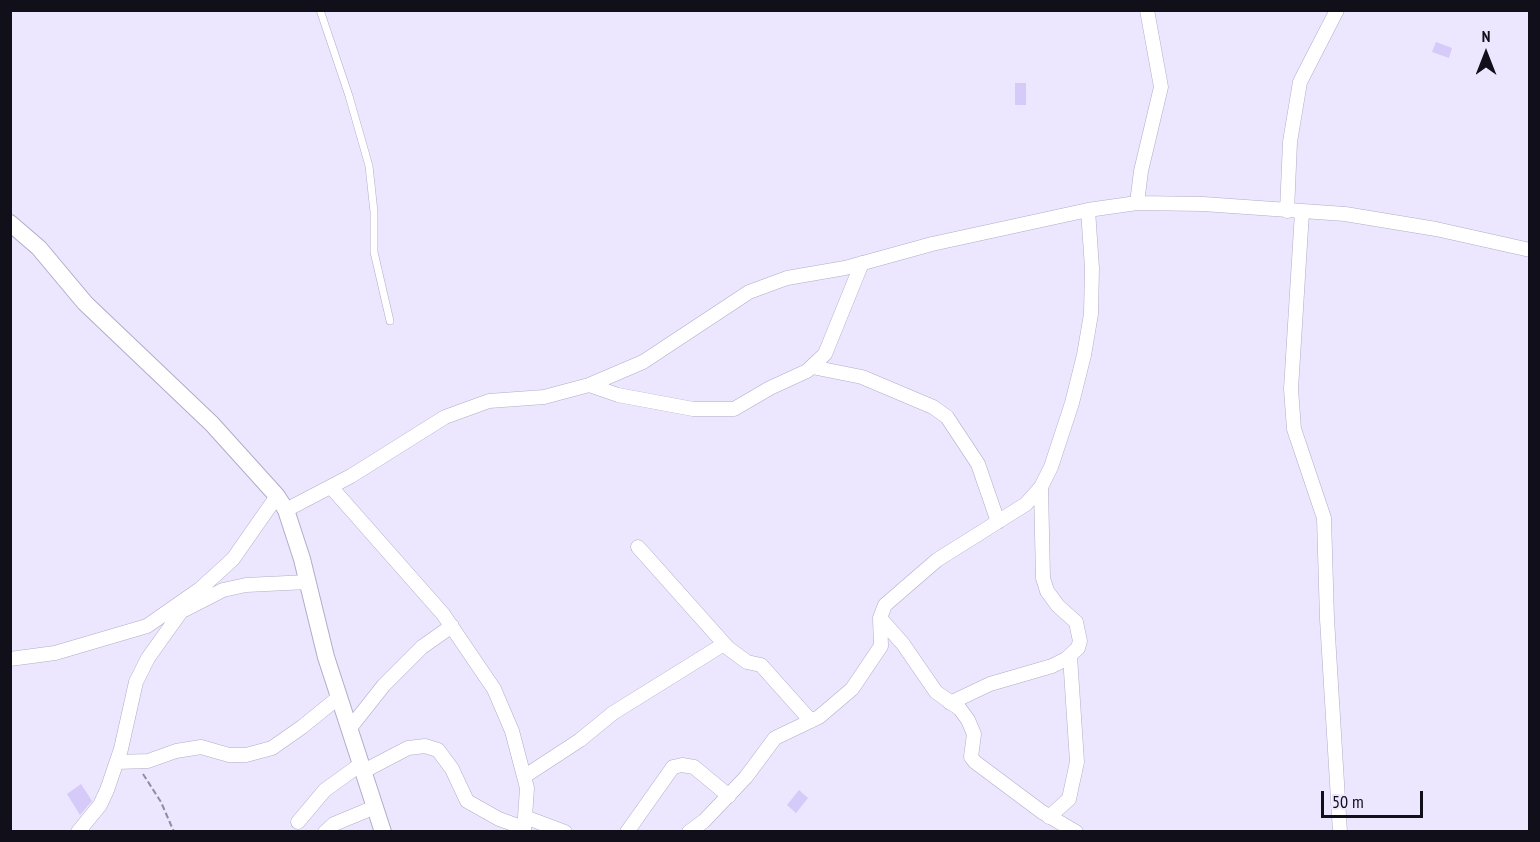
<!DOCTYPE html>
<html>
<head>
<meta charset="utf-8">
<style>
	body { margin:0 }
	#map { position:relative; width:1540px; height:842px; overflow:hidden; background:#ece7ff; font-family:"PT Sans Narrow",sans-serif }
	canvas { display:block }
	.frame { position:absolute; inset:0; border:12px solid #110f19; pointer-events:none }
	.north { position:absolute; left:1456px; top:24px; width:60px; height:60px; -webkit-text-stroke:4px #ece7ff; paint-order:stroke; rotate:0deg; font-size:16px; font-weight:700; line-height:24px; text-align:center; color:#110f19 }
	.north::after { content:''; display:block; margin:auto; width:21px; height:27px; background:#110f19; clip-path:polygon(50% 0,100% 100%,50% 72%,0 100%) }
	.scale { position:absolute; left:1321px; top:791px; width:102px; height:27px; box-sizing:border-box; border:3px solid #110f19; border-top:0; padding-left:8px; font-size:18px; line-height:21px; white-space:nowrap; color:#110f19; -webkit-text-stroke:4px #ece7ff; paint-order:stroke }
</style>
</head>
<body>
<div id="map">
<canvas width="1540" height="842"></canvas>
<div class="frame"></div>
<div class="north">N</div>
<div class="scale">50 m</div>
</div>
<script>
const ctx = document.querySelector('canvas').getContext('2d');
ctx.lineJoin = 'round';
function fillPath(path, color) {
  ctx.fillStyle = color;
  ctx.fill(path, 'evenodd');
}
function toPath(rows) {
  const path = new Path2D();
  for (const r of rows) {
    path.moveTo(r[0], r[1]);
    for (let i = 2; i < r.length; i += 2) path.lineTo(r[i], r[i + 1]);
  }
  return path;
}
function trace(path, color, width, dash) {
  ctx.strokeStyle = color;
  ctx.lineWidth = width;
  ctx.lineCap = dash ? 'butt' : 'round';
  ctx.setLineDash(dash || []);
  ctx.stroke(path);
}
const building = toPath([
	[1436,42,1452,48,1449,58,1432,52],
	[1015,83,1026,83,1026,105,1015,105],
	[81,784,92,801,80,815,67,794],
	[799,790,808,798,796,813,787,805]
]);
const path = toPath([
	[143,774,161,802,174,832]
]);
const service = toPath([
	[320,10,349,96,369,166,374,212,374,252,390,321]
]);
const minor = toPath([
	[1137,203,1141,171,1161,87,1147,10],
	[1287,211,1290,142,1300,82,1337,10],
	[1302,212,1291,389,1294,429,1324,518,1327,619,1340,832],
	[812,367,862,377,933,407,947,417,978,464,998,522],
	[589,385,618,395,693,409,734,409,770,388,807,371,825,354,862,263],
	[331,487,443,614,494,689,512,731,527,788,524,832],
	[286,510,351,476,445,417,489,401,544,397,589,385,643,362,749,292,787,278,845,268,932,244,1088,210,1137,203,1203,204,1345,214,1436,229,1530,250],
	[638,547,728,648,747,662,761,665,811,721],
	[184,610,223,590,246,585,308,582],
	[880,618,903,644,936,692,960,709,968,720,974,734,971,757,975,762,1042,812,1076,832],
	[10,659,55,653,147,626,200,589,233,559,277,496],
	[950,703,990,684,1052,666,1066,659,1078,648,1080,641,1076,622,1058,606,1047,591,1043,578,1041,487],
	[350,728,384,685,422,647,452,626],
	[117,762,148,761,176,751,201,747,229,755,246,755,261,751,272,748,302,727,339,697],
	[364,771,408,748,425,746,438,750,452,769,467,801,499,819,524,828],
	[525,776,580,740,613,713,724,644],
	[525,817,565,832],
	[1049,817,1069,799,1077,762,1070,656],
	[298,822,325,790,361,764],
	[78,832,100,805,107,790,121,749,136,682,148,658,188,602],
	[325,832,334,824,375,807],
	[627,832,673,767,682,765,694,767,729,796],
	[689,832,704,821,746,777,775,738,819,717,852,689,881,646,880,618,885,605,937,560,1026,504,1041,487,1051,467,1072,403,1084,355,1091,314,1092,268,1088,210]
]);
const tertiary = toPath([
	[10,223,39,248,85,303,212,424,277,496,286,510,302,559,326,657,383,832]
]);
fillPath(building, '#d5caf8');
trace(service, '#b2acc8', 8);
trace(minor, '#b2acc8', 15);
trace(tertiary, '#b2acc8', 18);
trace(path, '#918d9f', 2, [6, 3]);
trace(service, '#fff', 7);
trace(minor, '#fff', 14);
trace(tertiary, '#fff', 16);
</script>
</body>
</html>
